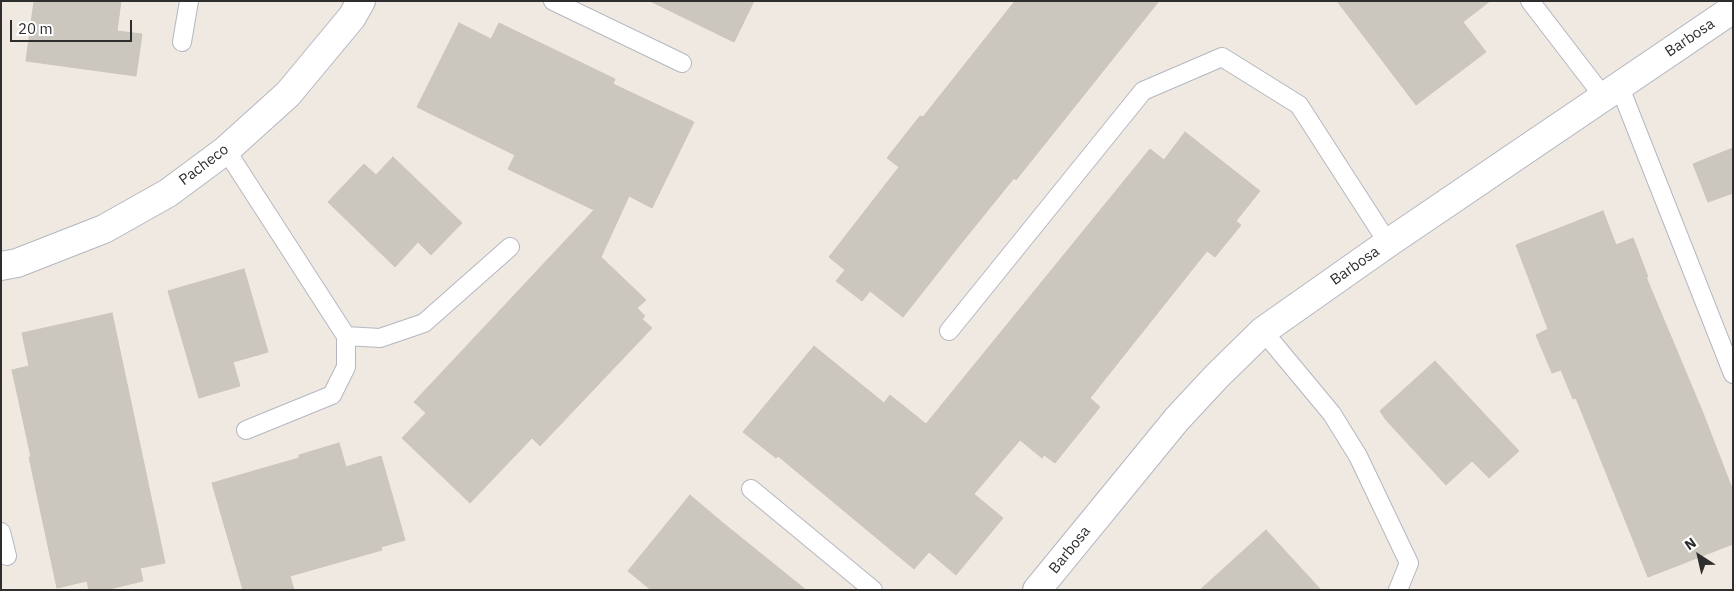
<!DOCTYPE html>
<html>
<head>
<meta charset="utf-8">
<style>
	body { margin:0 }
	#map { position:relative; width:1734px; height:591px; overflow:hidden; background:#efe9e1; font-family:"IBM Plex Sans",sans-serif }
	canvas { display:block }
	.frame { position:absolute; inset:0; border:2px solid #2e2e2e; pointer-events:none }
	.north { position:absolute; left:1674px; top:531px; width:50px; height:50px; -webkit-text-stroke:4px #fff; paint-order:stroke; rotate:325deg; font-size:14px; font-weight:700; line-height:20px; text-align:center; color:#2e2e2e }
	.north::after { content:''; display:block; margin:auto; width:18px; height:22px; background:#2e2e2e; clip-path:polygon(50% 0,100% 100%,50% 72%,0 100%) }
	.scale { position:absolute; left:10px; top:20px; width:122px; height:22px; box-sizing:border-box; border:2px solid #2e2e2e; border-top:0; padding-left:6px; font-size:15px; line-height:18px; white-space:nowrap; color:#2e2e2e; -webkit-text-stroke:4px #fff; paint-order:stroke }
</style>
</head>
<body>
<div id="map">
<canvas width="1734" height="591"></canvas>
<div class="frame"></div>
<div class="north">N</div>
<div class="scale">20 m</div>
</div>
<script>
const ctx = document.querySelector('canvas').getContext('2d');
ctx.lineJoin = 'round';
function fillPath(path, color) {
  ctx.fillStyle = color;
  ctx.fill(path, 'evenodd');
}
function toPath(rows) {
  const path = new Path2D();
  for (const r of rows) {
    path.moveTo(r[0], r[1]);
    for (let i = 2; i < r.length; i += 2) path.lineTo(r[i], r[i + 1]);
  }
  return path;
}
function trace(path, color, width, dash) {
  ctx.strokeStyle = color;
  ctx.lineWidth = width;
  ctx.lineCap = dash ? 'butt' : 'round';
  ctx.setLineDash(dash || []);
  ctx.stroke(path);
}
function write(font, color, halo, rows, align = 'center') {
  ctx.font = font + ' "IBM Plex Sans",sans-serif';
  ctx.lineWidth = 4;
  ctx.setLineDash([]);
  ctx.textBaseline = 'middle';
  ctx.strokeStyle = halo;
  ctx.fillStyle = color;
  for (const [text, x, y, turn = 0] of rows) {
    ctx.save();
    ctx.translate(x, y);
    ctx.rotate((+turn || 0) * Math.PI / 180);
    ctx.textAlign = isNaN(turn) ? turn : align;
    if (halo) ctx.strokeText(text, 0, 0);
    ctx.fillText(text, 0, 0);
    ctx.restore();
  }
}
const building = toPath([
	[34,1,121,1,117,31,142,34,136,76,26,61,34,1],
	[650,1,754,1,734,42,650,1],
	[1015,1,1159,1,1016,180,1014,178,959,246,903,317,870,291,862,301,836,281,845,270,829,257,899,167,887,158,920,116,923,117,1015,1],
	[1337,1,1490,1,1463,22,1486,52,1416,105,1337,1],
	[459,23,491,39,499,23,615,79,613,84,694,122,652,208,629,196,601,257,646,300,637,308,645,316,642,319,652,328,540,446,532,438,470,503,402,438,426,413,414,402,594,210,508,169,515,155,417,107,459,23],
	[1185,132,1260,191,1236,221,1241,225,1215,257,1207,251,1090,398,1100,407,1055,463,1044,455,1042,458,1020,440,974,494,1003,518,956,575,929,552,914,569,778,456,776,458,743,432,814,346,884,403,890,395,926,424,1150,149,1164,160,1185,132],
	[1733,148,1733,193,1708,202,1693,164,1733,148],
	[393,157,462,223,431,255,418,242,395,267,328,202,364,164,376,175,393,157],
	[1603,211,1616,245,1633,238,1648,277,1646,277,1703,413,1733,491,1733,544,1648,577,1576,398,1573,399,1561,370,1552,373,1536,335,1548,329,1516,245,1603,211],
	[244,269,268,352,233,362,240,386,199,398,168,291,244,269],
	[112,313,165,563,140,568,143,581,105,590,89,590,87,581,57,588,29,457,31,457,12,370,29,366,22,333,112,313],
	[1435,361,1519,451,1489,478,1472,461,1446,485,1386,420,1380,411,1435,361],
	[339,443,346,467,381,456,405,540,381,547,382,550,290,576,294,590,243,590,212,483,299,458,299,455,339,443],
	[690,495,723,523,806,590,651,590,628,571,690,495],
	[1266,530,1321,590,1200,590,1266,530]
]);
const service = toPath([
	[553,1,682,63],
	[1530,1,1603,96],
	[182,42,189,1],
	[1619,85,1733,374],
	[226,150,346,336],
	[949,331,1143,91,1222,57,1299,105,1388,243],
	[1263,331,1332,414,1358,456,1409,563,1398,590],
	[246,430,332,395,346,367,346,336,380,338,424,323,510,247],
	[751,489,873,590],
	[1,532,7,556]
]);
const minor = toPath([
	[1,266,17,263,104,229,168,193,226,150,288,94,352,17,361,1],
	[1037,590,1177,419,1217,376,1263,331,1388,243,1733,9]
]);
const streetNames = [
	["Barbosa",1690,38,-34],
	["Pacheco",204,165,-37],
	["Barbosa",1355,266,-35],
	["Barbosa",1070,550,-51]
];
fillPath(building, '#cbc7bf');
trace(building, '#cbc5ba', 1);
trace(service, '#b4b7c1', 20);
trace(minor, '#b4b7c1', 30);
trace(service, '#fff', 18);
trace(minor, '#fff', 28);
write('15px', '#2e2e2e', '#fff', streetNames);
</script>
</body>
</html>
